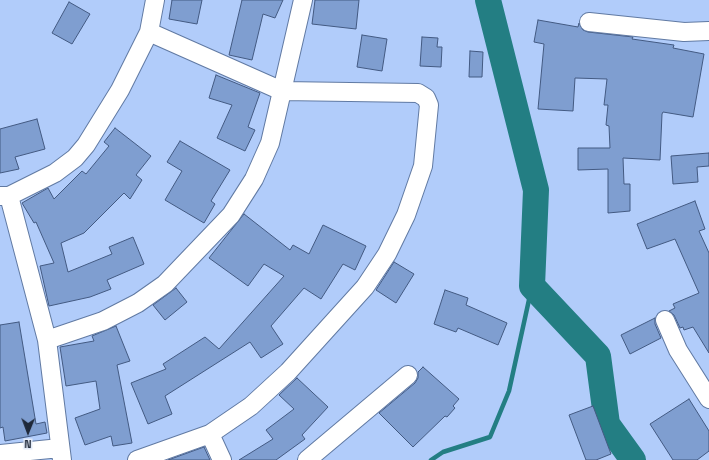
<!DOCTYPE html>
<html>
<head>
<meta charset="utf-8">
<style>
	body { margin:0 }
	#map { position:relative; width:709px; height:460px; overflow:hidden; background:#b1ccfa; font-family:"Space Grotesk",sans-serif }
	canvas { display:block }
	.north { position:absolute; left:8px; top:412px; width:40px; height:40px; -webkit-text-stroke:3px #e4ecfa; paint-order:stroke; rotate:181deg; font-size:11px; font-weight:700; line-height:16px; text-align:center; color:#1e2839 }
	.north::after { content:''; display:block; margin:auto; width:14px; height:18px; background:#1e2839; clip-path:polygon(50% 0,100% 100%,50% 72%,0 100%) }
</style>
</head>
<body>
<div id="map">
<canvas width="709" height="460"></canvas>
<div class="north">N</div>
</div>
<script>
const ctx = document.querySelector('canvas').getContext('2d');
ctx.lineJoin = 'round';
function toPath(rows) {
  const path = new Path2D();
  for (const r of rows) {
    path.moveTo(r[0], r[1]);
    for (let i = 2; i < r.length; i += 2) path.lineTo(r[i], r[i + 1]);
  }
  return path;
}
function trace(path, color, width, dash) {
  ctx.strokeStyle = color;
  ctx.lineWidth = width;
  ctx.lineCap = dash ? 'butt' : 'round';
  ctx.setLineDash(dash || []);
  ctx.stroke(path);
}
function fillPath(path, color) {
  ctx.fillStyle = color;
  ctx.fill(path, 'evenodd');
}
const stream = toPath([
	[431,460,443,452,490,437,509,391,532,286]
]);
const river = toPath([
	[488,0,536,190,532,286,598,356,607,424,633,460]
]);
const building = toPath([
	[172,0,202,0,197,24,169,19,172,0],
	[242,0,283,0,275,18,263,14,252,60,229,55,242,0],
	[315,0,359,0,356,29,312,24,315,0],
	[69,2,90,14,72,44,52,33,69,2],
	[538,20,578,27,579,23,583,30,588,32,633,37,632,39,674,45,673,48,704,54,693,117,663,112,662,114,660,160,623,158,624,184,630,184,630,211,608,213,608,169,578,170,578,148,610,148,609,126,606,125,608,105,604,105,607,79,575,78,573,111,538,109,544,44,534,42,538,20],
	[362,35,387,39,382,71,357,67,362,35],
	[422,37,438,38,437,47,442,47,441,67,420,66,422,37],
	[470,51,483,52,482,77,469,77,470,51],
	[216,75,260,93,248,127,255,130,245,151,217,138,232,105,209,98,216,75],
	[37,119,45,149,15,157,19,169,0,173,0,129,37,119],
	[115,128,151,156,136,175,142,180,130,199,124,193,84,233,61,243,68,272,112,254,109,247,133,237,144,264,107,280,111,289,90,297,49,306,40,266,54,263,36,222,34,223,22,203,48,188,54,199,82,171,86,174,109,146,104,142,115,128],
	[180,141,230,170,211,201,215,204,204,223,165,200,182,171,167,162,180,141],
	[709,153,709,166,697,167,698,182,673,184,671,156,709,153],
	[695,201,705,229,699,231,709,253,709,353,693,327,684,330,683,327,680,328,674,315,669,311,675,308,673,304,699,293,675,239,647,249,637,224,695,201],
	[244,214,290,250,293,245,309,254,323,225,366,246,355,270,343,264,321,299,304,288,271,326,283,344,261,358,250,342,165,396,172,414,148,424,131,383,166,369,163,364,205,337,219,349,284,276,264,264,248,286,209,258,244,214],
	[394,262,414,274,396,303,376,290,394,262],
	[176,288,187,302,165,320,153,305,176,288],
	[445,290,468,298,466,305,507,323,498,345,458,328,456,332,434,324,445,290],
	[655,318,655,324,661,338,630,354,621,335,655,318],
	[19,322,36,424,45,422,47,433,5,441,3,427,0,428,0,325,19,322],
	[116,326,130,361,117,365,132,443,113,446,111,436,85,445,75,418,100,409,96,381,66,386,60,347,94,341,92,336,116,326],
	[423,367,459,399,453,406,455,408,447,417,445,416,413,447,379,413,415,383,418,378,418,372,423,367],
	[297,378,328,407,302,435,305,439,276,460,239,460,273,439,266,430,294,409,279,395,297,378],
	[689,399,709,431,709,451,697,460,673,460,650,424,689,399],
	[593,406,611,454,596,460,586,460,569,415,593,406],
	[204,447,210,460,168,460,204,447]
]);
const minor = toPath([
	[589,22,684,32,709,31],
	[0,196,9,196,55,173,75,158,86,145,120,90,149,32,155,0],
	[9,196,47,340,62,460],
	[665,320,678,350,709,399],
	[47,340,103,321,138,303,165,284,231,215,254,179,270,143,303,0],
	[210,434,222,460],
	[0,454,60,448],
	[137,460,210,434,251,406,288,372,365,287,387,254,406,215,423,166,429,105,426,98,418,93,282,91,149,32],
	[307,460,408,375]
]);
trace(stream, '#237e83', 4.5);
trace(river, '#237e83', 26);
fillPath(building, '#7f9ed0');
trace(building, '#435a82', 1);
trace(minor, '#617aa3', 20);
trace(minor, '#fff', 18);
</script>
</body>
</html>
